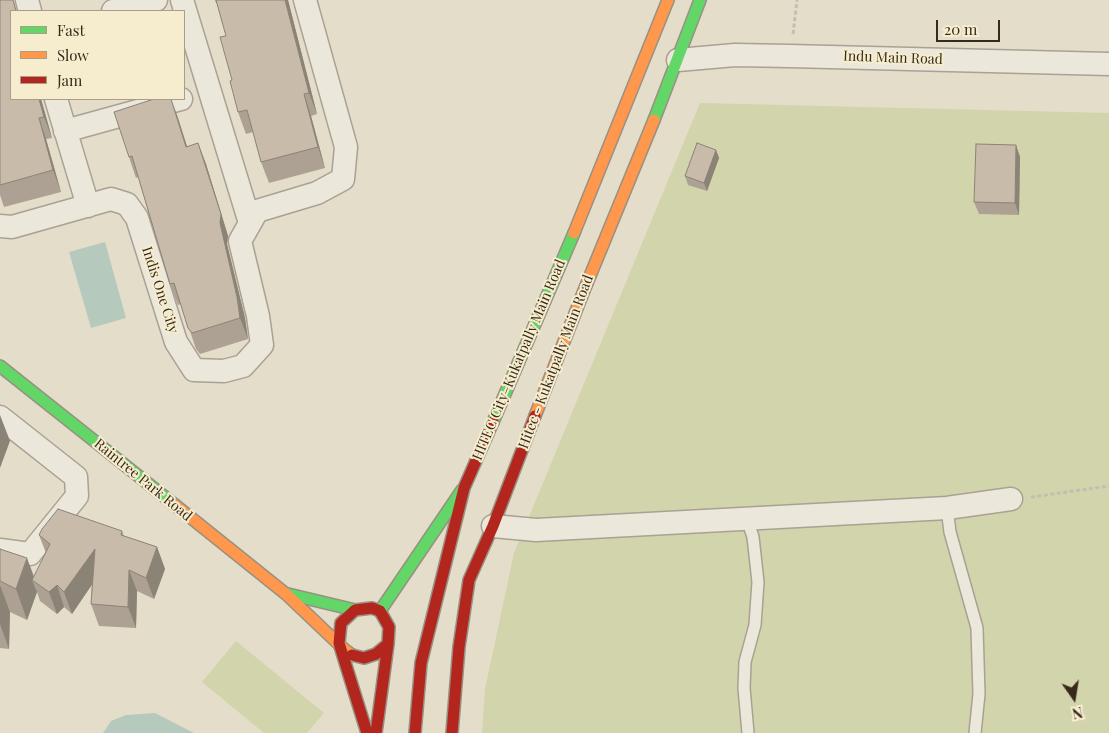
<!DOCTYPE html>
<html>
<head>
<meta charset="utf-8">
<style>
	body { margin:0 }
	#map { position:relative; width:1109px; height:733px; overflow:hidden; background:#e4ddc9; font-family:"Playfair Display",serif }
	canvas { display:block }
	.legend { position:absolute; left:10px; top:10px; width:175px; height:90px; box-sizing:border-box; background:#f6ecce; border:1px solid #aa9e86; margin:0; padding:6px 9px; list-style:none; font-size:15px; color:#37291b }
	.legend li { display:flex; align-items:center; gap:10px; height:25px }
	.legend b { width:25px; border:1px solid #aa9e86 }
	.north { position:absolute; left:1049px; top:673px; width:50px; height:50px; -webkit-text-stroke:4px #f6ecce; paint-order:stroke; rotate:167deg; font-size:14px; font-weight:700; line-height:20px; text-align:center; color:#37291b }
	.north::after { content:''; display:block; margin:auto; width:18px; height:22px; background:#37291b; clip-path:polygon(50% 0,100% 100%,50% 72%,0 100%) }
	.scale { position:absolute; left:936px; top:20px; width:64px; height:22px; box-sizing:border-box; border:2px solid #37291b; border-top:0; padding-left:6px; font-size:15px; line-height:18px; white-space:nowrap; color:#37291b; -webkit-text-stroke:4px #f6ecce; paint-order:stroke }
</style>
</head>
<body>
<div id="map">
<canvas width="1109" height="733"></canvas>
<ul class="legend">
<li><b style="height:6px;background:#63d668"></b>Fast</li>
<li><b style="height:6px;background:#ff974d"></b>Slow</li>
<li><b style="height:6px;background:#b3261e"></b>Jam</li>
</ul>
<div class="north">N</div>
<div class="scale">20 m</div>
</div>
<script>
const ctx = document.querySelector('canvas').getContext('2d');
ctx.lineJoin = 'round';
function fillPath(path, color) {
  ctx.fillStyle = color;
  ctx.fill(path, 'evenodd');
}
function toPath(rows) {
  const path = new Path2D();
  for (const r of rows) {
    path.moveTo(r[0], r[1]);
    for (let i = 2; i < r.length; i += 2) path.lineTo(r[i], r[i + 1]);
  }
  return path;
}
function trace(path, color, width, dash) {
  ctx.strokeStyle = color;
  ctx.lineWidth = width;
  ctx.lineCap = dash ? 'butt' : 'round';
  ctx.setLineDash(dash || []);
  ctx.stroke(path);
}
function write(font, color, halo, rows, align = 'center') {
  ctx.font = font + ' "Playfair Display",serif';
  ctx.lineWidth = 4;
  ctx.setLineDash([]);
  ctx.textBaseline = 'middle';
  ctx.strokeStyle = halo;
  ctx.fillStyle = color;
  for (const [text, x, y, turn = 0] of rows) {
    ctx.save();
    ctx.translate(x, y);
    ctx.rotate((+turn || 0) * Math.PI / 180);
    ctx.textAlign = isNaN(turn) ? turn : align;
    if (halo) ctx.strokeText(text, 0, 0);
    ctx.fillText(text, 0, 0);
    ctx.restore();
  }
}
const green = toPath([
	[700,103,1109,113,1109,733,482,733,485,689,514,553],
	[236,641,324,713,307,733,264,733,202,682]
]);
const water = toPath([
	[105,242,126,318,91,328,69,252],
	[155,713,194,733,103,733,111,721,126,715]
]);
const path = toPath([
	[793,34,797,0],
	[1031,497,1109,486]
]);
const lane = toPath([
	[947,508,950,532,977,628,979,694,975,733],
	[747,519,753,537,758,582,755,625,745,662,744,688,748,733]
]);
const street = toPath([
	[27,0,30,11],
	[182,0,250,223],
	[113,11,156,0],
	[678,60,735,55,790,56,1109,64],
	[56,99,88,206],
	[65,131,181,99],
	[0,226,12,227,111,199,127,204,137,218,176,342,194,370,224,371,243,366,262,345,258,316,240,241,257,211,317,193,343,179,346,147,305,0],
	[0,417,76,477,77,496,30,554,0,550],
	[493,526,536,530,947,508,1011,499]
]);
const fast = toPath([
	[654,120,700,0],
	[0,366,175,505],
	[493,422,574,233],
	[288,594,355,610],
	[380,611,462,490]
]);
const slow = toPath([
	[574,233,668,0],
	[535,416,583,293,654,120],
	[175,505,286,594,345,650,352,655]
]);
const jam = toPath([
	[352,655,364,658,376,654,388,644,389,627,380,611,372,608,355,610,341,623,339,643,367,733],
	[376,733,388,644],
	[415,733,421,663,464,488,493,422],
	[452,733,459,647,469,580,493,526,535,416]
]);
const wall = toPath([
	[0,0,13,0,17,11,11,11,41,99,52,138,46,139,61,192,4,207,0,195],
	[215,0,288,0,317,114,311,116,325,168,269,183,261,162,253,132,246,134,238,112,232,80,226,36,217,3,216,3],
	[177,115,187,147,198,143,206,164,228,236,227,244,245,318,248,339,200,354,196,349,181,304,178,305,170,284,138,177,136,178,129,157],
	[1016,145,1020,157,1019,215,979,214,974,202],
	[716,150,719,158,707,191,688,185,685,176],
	[122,531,124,536,157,547,165,569,154,599,137,591,136,628,99,626,91,604,92,584,72,614,64,607,57,614,40,601,37,592,27,620,10,612,9,649,0,648,0,549,34,578,46,553,39,535]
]);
const shadedWall = toPath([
	[285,0,288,0,317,114,309,93],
	[304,94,311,116,325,168,318,147],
	[39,99,41,99,52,138,44,117],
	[171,99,177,115,194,168,186,147],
	[39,118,46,139,61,192,53,170],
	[198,143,206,164,228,236,227,244,245,318,248,339,240,318],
	[1016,145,1020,157,1019,215,1015,203],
	[716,150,719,158,707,191,704,183],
	[0,415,10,441,0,468],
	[157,547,165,569,154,599,146,578],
	[95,549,102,570,72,614,64,592],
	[27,558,36,582,32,580,37,592,27,620,16,589],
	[129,570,137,591,136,628,128,607],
	[0,585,10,612,9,649,0,624],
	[57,585,64,607,57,614,49,592]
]);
const building = toPath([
	[0,0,13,0,16,11,11,11,11,99,39,99,44,117,39,118,53,170,0,185,0,0],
	[216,0,285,0,309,93,304,94,318,147,261,162,247,110,238,112,230,81,232,80,220,37,226,36,216,0],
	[154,99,171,99,186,147,198,143,221,214,220,223,237,297,240,318,192,333,188,328,174,283,170,284,132,156,129,157,114,112,154,99],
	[697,143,716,150,704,183,685,176,697,143],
	[976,144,1016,145,1015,203,974,202,976,144],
	[58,509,122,531,121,535,157,547,146,578,129,570,128,607,91,604,95,549,64,592,57,585,49,592,32,580,50,544,39,535,42,529,58,509],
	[0,549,27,558,16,589,0,581,0,549]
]);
const streetNames = [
	["Indu Main Road",893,58,2],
	["Indis One City",160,290,72],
	["HITEC City–Kukatpally Main Road",519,360,-67],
	["Hitec - Kukatpally Main Road",556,362,-69],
	["Raintree Park Road",143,480,39]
];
fillPath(green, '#d2d4ab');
fillPath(water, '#b5c9bd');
trace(lane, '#a9a193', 14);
trace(street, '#a9a193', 25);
trace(fast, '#989183', 14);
trace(slow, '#989183', 14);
trace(jam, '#989183', 14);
trace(path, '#c4beb2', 3, [4, 2.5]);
trace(lane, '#ece7db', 11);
trace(street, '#ece7db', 22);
trace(fast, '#63d668', 11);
trace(slow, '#ff974d', 11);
trace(jam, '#b3261e', 11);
fillPath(wall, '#aca192');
fillPath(shadedWall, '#8c8377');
fillPath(building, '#c8bbaa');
trace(building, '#8c8377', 1);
write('14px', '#37291b', '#f6ecce', streetNames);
</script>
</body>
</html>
